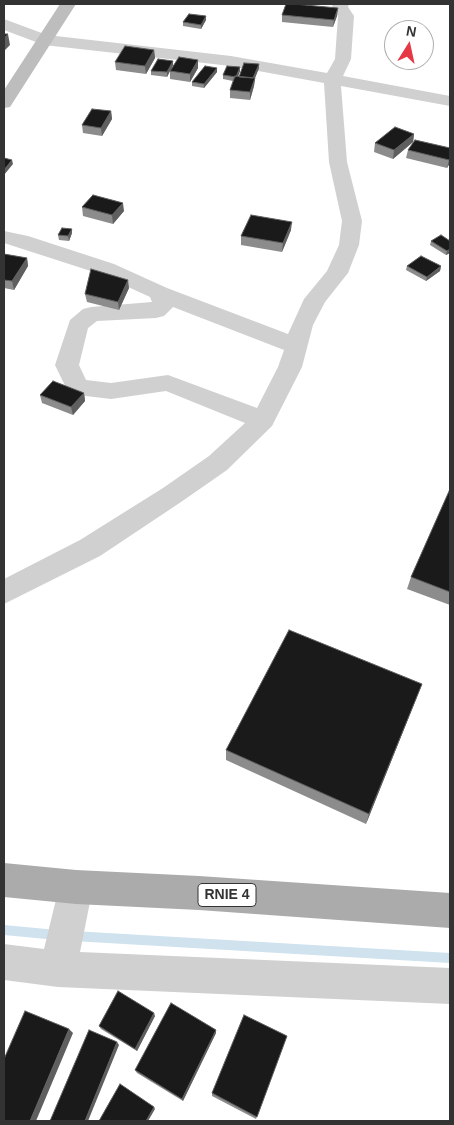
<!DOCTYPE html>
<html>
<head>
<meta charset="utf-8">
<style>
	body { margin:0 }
	#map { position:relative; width:454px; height:1125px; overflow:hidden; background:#fff; font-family:Helvetica,sans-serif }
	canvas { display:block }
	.frame { position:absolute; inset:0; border:5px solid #333; pointer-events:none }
	.north { position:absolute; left:384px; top:20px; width:50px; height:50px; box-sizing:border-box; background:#fff; border:1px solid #adadad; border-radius:50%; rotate:10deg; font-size:14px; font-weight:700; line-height:20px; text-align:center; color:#333 }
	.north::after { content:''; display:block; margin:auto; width:18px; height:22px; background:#e63946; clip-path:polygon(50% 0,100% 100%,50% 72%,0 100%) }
</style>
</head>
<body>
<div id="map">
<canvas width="454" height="1125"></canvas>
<div class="frame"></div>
<div class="north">N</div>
</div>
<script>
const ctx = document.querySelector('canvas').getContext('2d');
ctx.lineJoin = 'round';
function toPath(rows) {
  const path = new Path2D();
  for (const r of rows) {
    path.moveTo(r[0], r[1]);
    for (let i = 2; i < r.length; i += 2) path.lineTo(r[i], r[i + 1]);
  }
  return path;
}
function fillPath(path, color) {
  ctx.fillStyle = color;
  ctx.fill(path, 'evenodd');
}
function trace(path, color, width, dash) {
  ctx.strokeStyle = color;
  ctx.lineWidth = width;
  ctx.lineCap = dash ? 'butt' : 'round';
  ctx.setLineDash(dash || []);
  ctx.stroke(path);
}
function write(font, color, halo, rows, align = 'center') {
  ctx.font = font + ' Helvetica,sans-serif';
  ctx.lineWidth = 5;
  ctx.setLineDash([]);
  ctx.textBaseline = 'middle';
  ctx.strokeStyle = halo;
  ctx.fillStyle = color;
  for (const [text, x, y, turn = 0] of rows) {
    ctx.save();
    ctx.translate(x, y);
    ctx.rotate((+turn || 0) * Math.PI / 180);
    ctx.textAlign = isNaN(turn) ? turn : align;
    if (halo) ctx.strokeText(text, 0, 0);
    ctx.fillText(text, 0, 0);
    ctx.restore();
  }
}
const stream = toPath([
	[4,925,57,930,60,932,62,935,60,938,57,940,4,935,4,925],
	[73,931,450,953,450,963,73,941,70,939,68,936,70,933,73,931]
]);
const street = toPath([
	[333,4,349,4,348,7,354,16,351,59,343,76,450,96,450,106,341,86,347,162,362,221,359,245,348,273,325,302,313,325,302,367,272,426,227,470,181,502,100,556,4,604,4,579,80,540,163,488,209,456,245,423,166,391,111,399,69,394,55,365,70,320,83,309,91,307,152,302,150,297,100,274,4,243,4,231,28,236,114,264,167,288,288,334,304,299,327,271,339,245,342,221,329,162,324,83,231,66,44,45,4,30,4,19,47,35,231,56,327,73,335,59,338,16,332,7,333,4],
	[173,307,284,350,278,367,257,408,168,375,111,383,86,380,79,365,88,328,97,321,156,318,164,316,173,307],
	[76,870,88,875,93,887,80,952,450,968,450,1004,58,987,4,980,4,944,44,949,59,887,64,875,76,870]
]);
const secondary = toPath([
	[60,4,76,4,10,107,4,108,4,90,60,4]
]);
const primary = toPath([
	[4,863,76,870,199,876,450,893,450,928,199,910,76,904,4,897,4,863]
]);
const wall = toPath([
	[282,15,337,16,333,27,282,22],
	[206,20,201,29,183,26,183,22],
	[154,50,155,58,146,74,116,70,115,62],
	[198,60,198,68,190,82,170,79,170,71],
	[173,61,173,65,167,77,151,75,151,71],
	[259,64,259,68,255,78,254,86,250,100,230,98,230,90,233,81,223,79,223,75,240,71,238,77],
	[217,68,217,72,204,88,192,86,192,82],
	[111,111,112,119,102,136,83,133,82,125],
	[414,134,413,142,393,159,374,152,375,143],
	[450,148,450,163,447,168,406,158,408,150],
	[82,207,124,211,113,224,83,216],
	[291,230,282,252,241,245,241,236],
	[72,233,69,241,59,240,58,235],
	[431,241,450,241,450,253,446,255,430,245],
	[4,254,27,258,28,266,14,290,4,288],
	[407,266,441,266,440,271,426,281,406,270],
	[129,288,119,310,87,302,85,294],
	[84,393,85,401,73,415,42,403,40,395],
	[450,489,450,605,407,589,411,577],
	[422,684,366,824,226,760,226,750],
	[155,1016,137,1051,101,1029,99,1026],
	[216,1033,183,1101,137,1073,135,1070],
	[287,1036,256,1119,212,1096,212,1093]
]);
const shadedWall = toPath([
	[338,8,337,16,333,27,334,20],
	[206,16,206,20,201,29,201,25],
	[8,34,10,45,4,51,4,38],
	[154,50,155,58,146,74,145,66],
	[198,60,198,68,190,82,190,74],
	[173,61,173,65,167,77,167,72],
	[259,64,259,68,255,78,254,86,250,100,250,92,253,78],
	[240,67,240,71,236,81,236,77],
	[217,68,217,72,204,88,204,84],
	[111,111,112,119,102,136,101,128],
	[414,134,413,142,393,159,394,150],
	[450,157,450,163,447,168,449,160],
	[12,160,13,164,4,175,4,170],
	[123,203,124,211,113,224,112,215],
	[292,222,291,230,282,252,283,243],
	[72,229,72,233,69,241,68,236],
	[450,249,450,253,446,255,447,251],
	[27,258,28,266,14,290,12,281],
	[441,266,440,271,426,281,427,277],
	[128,280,129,288,119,310,118,302],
	[84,393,85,401,73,415,71,407],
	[422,684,366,824,369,814],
	[154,1013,155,1016,137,1051,135,1049],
	[69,1029,73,1033,36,1121,30,1121],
	[216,1030,216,1033,183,1101,182,1099],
	[117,1042,119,1045,88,1121,85,1121],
	[154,1107,155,1109,148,1121,146,1121]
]);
const building = toPath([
	[286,4,294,4,338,8,334,20,282,15,286,4],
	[189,14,206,16,201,25,183,22,189,14],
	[4,34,8,34,4,38,4,34],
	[125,46,154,50,145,66,115,62,125,46],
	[179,57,198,60,190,74,170,71,179,57],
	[158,59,173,61,167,72,151,71,158,59],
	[244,63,259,64,253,78,239,77,244,63],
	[205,66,217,68,204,84,192,82,205,66],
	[227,66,240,67,236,77,223,75,227,66],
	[235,76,255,78,250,92,230,90,235,76],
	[92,109,111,111,101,128,82,125,92,109],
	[395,127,414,134,394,150,375,143,395,127],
	[415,140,450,148,450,157,449,160,408,150,415,140],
	[4,158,12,160,4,170,4,158],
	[93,195,123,203,112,215,82,207,93,195],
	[251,215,292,222,283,243,241,236,251,215],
	[62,228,72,229,68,236,58,235,62,228],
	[441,235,450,241,450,249,447,251,431,241,441,235],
	[4,254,27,258,12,281,4,280,4,254],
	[421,256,441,266,427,277,407,266,421,256],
	[91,269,128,280,118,302,85,294,91,269],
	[53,381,84,393,71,407,40,395,53,381],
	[450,489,450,592,411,577,450,489],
	[289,630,422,684,369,814,226,750,289,630],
	[118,991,154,1013,135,1049,99,1026,118,991],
	[171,1003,216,1030,182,1099,135,1070,171,1003],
	[25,1011,69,1029,30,1121,4,1121,4,1059,25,1011],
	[244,1015,287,1036,257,1117,212,1093,244,1015],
	[89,1030,117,1042,85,1121,50,1121,89,1030],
	[120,1084,154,1107,146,1121,99,1121,120,1084]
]);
const shields = [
	[227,895,58]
];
const shieldNames = [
	["RNIE 4",227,895]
];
fillPath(stream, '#cfe2ee');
fillPath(street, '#d0d0d0');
fillPath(secondary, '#bdbdbd');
fillPath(primary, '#ababab');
fillPath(wall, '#8c8c8c');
fillPath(shadedWall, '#5f5f5f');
fillPath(building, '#1a1a1a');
trace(building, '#5f5f5f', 1);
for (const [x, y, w] of shields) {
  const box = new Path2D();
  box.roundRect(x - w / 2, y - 11.5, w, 23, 4);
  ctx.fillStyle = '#fff';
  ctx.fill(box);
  trace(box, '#333', 1);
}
write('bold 14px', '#333', null, shieldNames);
</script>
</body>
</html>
